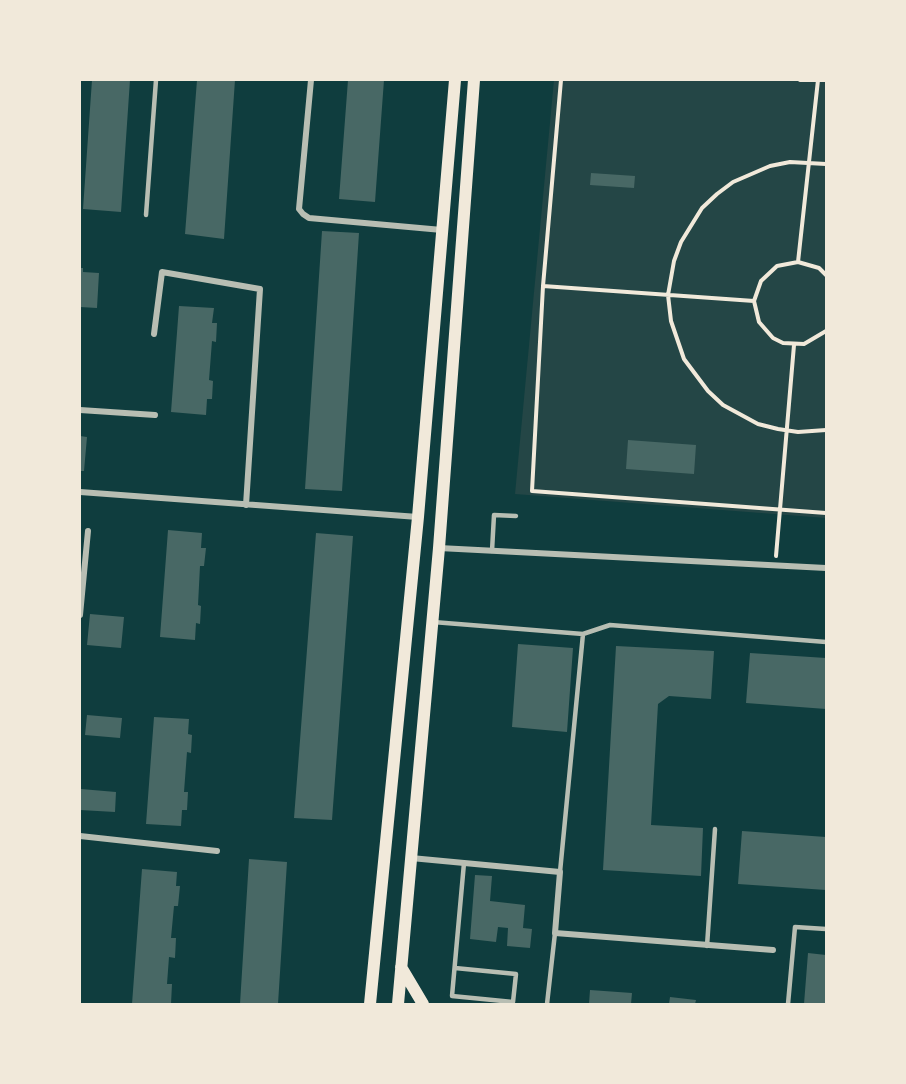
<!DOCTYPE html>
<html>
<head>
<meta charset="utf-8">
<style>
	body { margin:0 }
	#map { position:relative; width:906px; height:1084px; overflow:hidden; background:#0f3d3e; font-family:Commissioner,sans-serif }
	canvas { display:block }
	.frame { position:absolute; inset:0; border:81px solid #f1e9da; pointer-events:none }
</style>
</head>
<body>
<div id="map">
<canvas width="906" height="1084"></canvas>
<div class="frame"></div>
</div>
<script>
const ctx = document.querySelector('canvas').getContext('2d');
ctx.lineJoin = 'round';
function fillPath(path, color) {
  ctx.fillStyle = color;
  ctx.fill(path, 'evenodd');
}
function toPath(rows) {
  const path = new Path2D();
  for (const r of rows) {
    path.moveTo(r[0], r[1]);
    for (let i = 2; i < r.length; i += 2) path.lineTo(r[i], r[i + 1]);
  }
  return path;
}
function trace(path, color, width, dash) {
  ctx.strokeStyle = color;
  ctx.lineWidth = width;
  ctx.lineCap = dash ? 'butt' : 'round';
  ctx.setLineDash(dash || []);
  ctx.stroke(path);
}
const green = toPath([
	[554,80,826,80,826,518,515,494]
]);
const building = toPath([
	[92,80,130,80,121,212,83,209],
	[197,80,235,80,224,239,185,234],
	[348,80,384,80,375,202,339,199],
	[591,173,635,176,634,188,590,185],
	[322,231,359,233,342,491,305,489],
	[80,268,83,268,83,272,99,273,97,308,80,307],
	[179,306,214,308,212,323,217,323,216,342,212,341,209,380,213,381,212,399,207,399,206,415,171,412],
	[80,436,87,437,84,471,80,471],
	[628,440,696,445,694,474,626,469],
	[168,530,202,533,201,548,206,548,204,566,200,566,198,605,201,606,200,624,196,623,195,640,160,637],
	[316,533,353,536,332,820,294,818],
	[90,614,124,617,121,648,87,645],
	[518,644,573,648,567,732,512,727],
	[616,646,714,651,711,699,669,696,658,704,651,825,703,828,701,876,603,870],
	[750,653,826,658,826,709,746,703],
	[87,715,122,718,120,738,85,735],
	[154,717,189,719,188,734,192,735,191,753,187,752,184,792,188,792,187,810,182,810,181,826,146,824],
	[81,789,116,792,115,812,80,810],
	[742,831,826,837,826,890,738,884],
	[249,859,287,862,278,1004,240,1004],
	[142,869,177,872,176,886,180,886,178,906,174,906,171,938,176,938,175,958,169,957,167,984,172,984,171,1004,132,1004],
	[475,875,492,876,490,901,525,905,523,928,532,929,530,948,507,946,508,928,498,927,496,942,470,939],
	[808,953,826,955,826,1004,804,1004],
	[590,990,632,993,631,1004,589,1004],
	[670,997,696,1000,695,1004,669,1004]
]);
const path = toPath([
	[561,80,543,286,532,491,826,513],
	[800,80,826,80],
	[826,164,790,162,770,166,733,182,717,194,702,208,681,242,674,261,668,295,671,321,684,359,708,391,723,405,758,424,778,429,798,432,826,430],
	[798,262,818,80],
	[826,275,819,268,798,262,777,266,761,281,754,301,759,322,773,338,783,343,804,344,826,331],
	[543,286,754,301],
	[776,556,794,345]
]);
const service = toPath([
	[146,215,156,80],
	[492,551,494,515,516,516],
	[433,622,583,634,610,625,826,642],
	[560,872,583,634],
	[707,946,715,829],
	[455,968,516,974,513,1002,452,996,464,863],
	[547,1004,555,933],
	[788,1004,795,927,826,929]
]);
const minor = toPath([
	[311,80,299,209,303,214,309,218,442,230],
	[154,334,162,272,260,289,246,505],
	[80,410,155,415],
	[80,492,418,517],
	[439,548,826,568],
	[80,615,88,531],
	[80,836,217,851],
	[411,858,560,872,555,933,773,950]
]);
const secondary = toPath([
	[401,967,423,1004],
	[370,1004,418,517,455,80],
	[398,1004,439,548,474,80]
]);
fillPath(green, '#244646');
fillPath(building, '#486865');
trace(path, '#f1e9da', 4);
trace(service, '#b8beb3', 4.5);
trace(minor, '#b8beb3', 6);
trace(secondary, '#f1e9da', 12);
</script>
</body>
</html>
